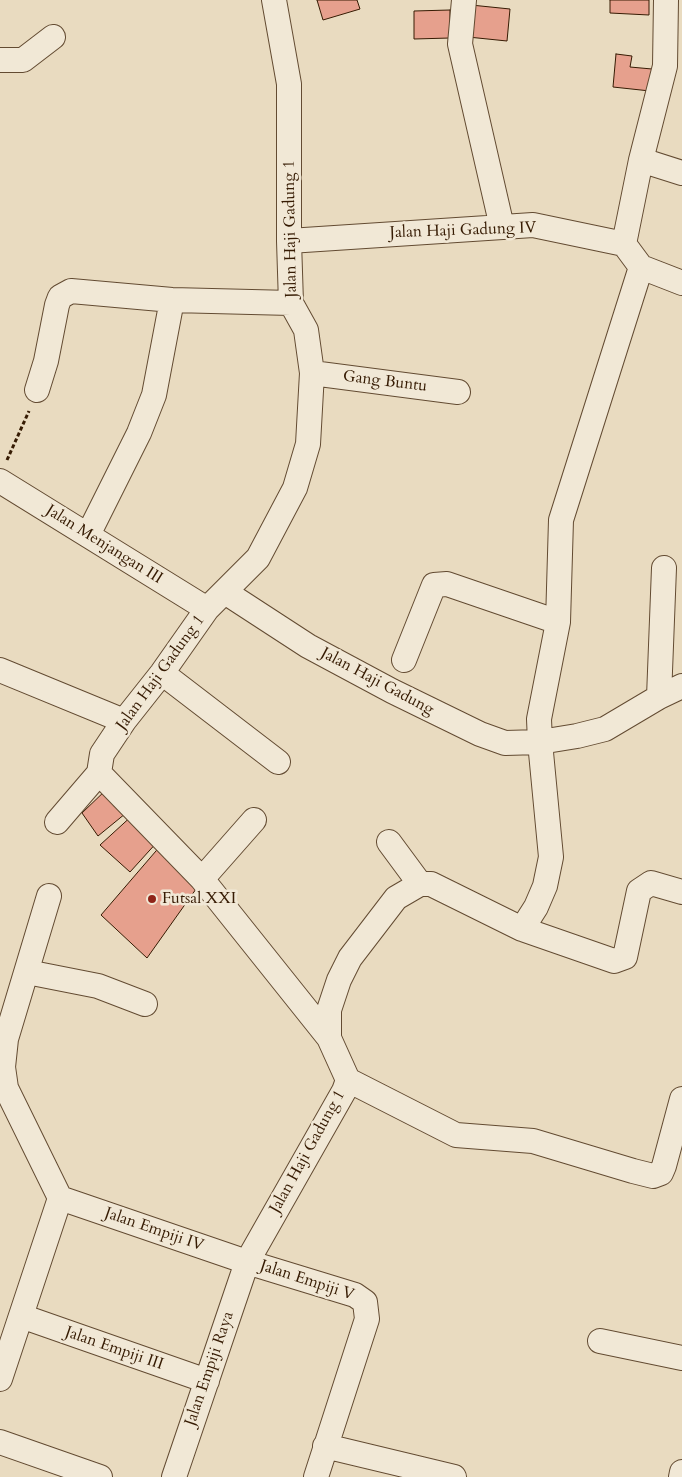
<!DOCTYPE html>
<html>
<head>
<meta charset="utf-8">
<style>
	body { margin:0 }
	canvas { display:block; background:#e9dbc0 }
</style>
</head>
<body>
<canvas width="682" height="1477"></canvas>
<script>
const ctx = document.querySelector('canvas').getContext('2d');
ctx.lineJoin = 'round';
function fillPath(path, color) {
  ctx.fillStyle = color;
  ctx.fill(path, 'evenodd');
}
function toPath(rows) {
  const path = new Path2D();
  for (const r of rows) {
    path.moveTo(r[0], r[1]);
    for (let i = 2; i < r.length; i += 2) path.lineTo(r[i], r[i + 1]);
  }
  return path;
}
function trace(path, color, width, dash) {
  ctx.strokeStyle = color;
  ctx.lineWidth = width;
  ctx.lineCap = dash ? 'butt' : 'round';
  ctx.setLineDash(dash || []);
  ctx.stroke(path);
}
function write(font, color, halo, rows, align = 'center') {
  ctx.font = font + ' Cardo,serif';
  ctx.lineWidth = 5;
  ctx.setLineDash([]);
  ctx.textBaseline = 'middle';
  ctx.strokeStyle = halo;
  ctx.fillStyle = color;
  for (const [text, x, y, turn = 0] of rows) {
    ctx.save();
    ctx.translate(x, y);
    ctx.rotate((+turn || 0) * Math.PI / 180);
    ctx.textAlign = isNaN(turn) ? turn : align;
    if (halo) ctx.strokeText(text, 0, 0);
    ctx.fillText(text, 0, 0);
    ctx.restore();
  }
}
const building = toPath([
	[317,0,357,0,360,9,323,20,317,0],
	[610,0,649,0,649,15,610,13,610,0],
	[471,5,510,9,507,41,468,37,471,5],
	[450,10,450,38,414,39,414,11,450,10],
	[616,54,632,56,630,67,652,69,650,91,613,87,616,54],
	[109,787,131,809,98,836,82,813,109,787],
	[135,813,159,840,130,872,100,845,135,813],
	[162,844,201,882,147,958,101,915,162,844]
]);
const path = toPath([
	[7,460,29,411]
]);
const minor = toPath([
	[464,0,460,44,502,227],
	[0,60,23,60,53,37],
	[641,160,682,173],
	[289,241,533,225,624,244,641,267,682,283],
	[624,244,641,160,665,66,666,0],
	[312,373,458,392],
	[37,390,46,361,57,305,60,297,71,291,172,300,291,303],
	[0,481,207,609],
	[88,535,139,433,154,395,172,300],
	[225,592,308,646,392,691,480,734,505,743,540,742,577,736,605,729,659,697,682,686],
	[404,660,434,585,447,584,558,622],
	[0,670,124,721],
	[162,673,278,762],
	[659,697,664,568],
	[57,822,99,773],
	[389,842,420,884],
	[202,879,254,820],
	[49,896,6,1039,3,1067,6,1088,60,1198],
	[522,929,536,907,545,886,551,857,540,742,539,719,558,622,561,520,641,267],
	[27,972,98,986,145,1004],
	[329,1038,329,1010,339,980,350,958,396,898,420,884,431,884,522,929,614,961,625,957,639,891,651,883,682,892],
	[348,1080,456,1135,533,1141,633,1171,653,1176,661,1173,664,1166,682,1099],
	[60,1198,247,1262,355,1295,365,1302,367,1319,316,1477],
	[21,1316,207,1381],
	[600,1341,682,1358],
	[0,1379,60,1198],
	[0,1442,100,1477],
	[325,1446,454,1477],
	[174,1477,247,1262,344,1091,348,1080,329,1038,202,879,99,773,102,754,124,721,162,673,207,609,258,558,295,488,308,444,312,373,306,330,291,303,289,241,289,84,274,0],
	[681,1477,682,1472]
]);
const markers = [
	[152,899,5,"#8f2418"]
];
const streetNames = [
	["Jalan Haji Gadung 1",291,229,-91],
	["Jalan Haji Gadung IV",463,231,-2],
	["Gang Buntu",385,382,7],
	["Jalan Menjangan III",104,545,32],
	["Jalan Haji Gadung 1",161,673,-54],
	["Jalan Haji Gadung",377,682,28],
	["Jalan Haji Gadung 1",308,1152,-61],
	["Jalan Empiji IV",154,1230,19],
	["Jalan Empiji V",307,1281,18],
	["Jalan Empiji III",114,1349,19],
	["Jalan Empiji Raya",210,1369,-71]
];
const poiNames = [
	["Futsal XXI",162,899]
];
fillPath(building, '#e6a08d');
trace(building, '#361b03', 1);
trace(minor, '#634b32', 26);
trace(path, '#361b03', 3, [4, 2.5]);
trace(minor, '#f1e8d6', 24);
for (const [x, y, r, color] of markers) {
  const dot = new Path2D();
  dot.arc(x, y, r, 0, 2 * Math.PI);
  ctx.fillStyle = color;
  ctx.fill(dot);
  trace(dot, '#f1e8d6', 2);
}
write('16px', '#361b03', '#f1e8d6', streetNames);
write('16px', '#361b03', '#f1e8d6', poiNames, 'left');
</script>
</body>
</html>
